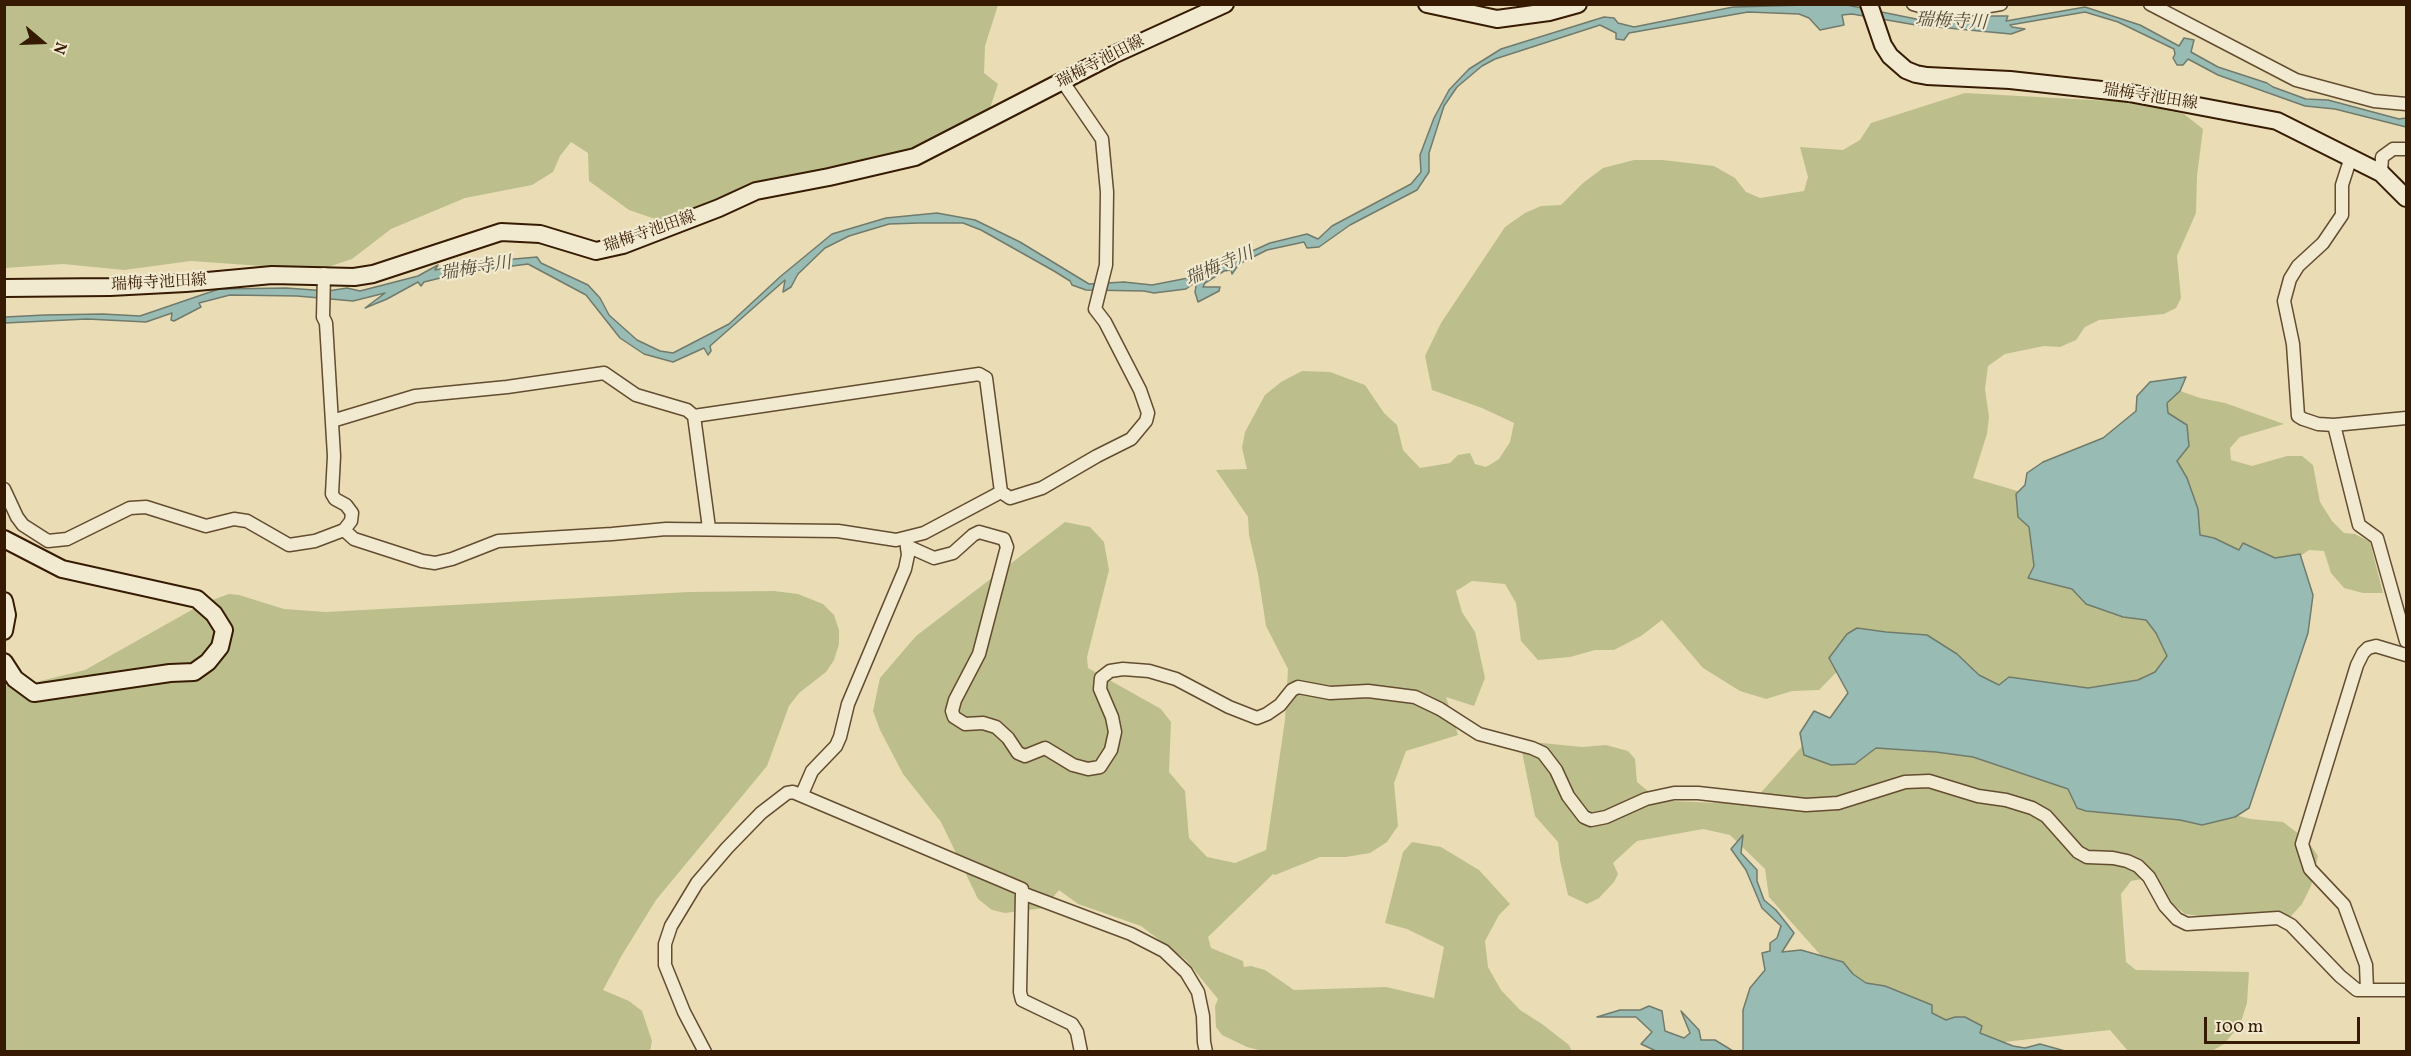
<!DOCTYPE html>
<html>
<head>
<meta charset="utf-8">
<style>
	body { margin:0 }
	#map { position:relative; width:2411px; height:1056px; overflow:hidden; background:#eaddb6; font-family:Vollkorn,serif }
	canvas { display:block }
	.frame { position:absolute; inset:0; border:6px solid #361b02; pointer-events:none }
	.north { position:absolute; left:12px; top:12px; width:60px; height:60px; -webkit-text-stroke:4px #f1e9d0; paint-order:stroke; rotate:109deg; font-size:16px; font-weight:700; line-height:24px; text-align:center; color:#361b02 }
	.north::after { content:''; display:block; margin:auto; width:21px; height:27px; background:#361b02; clip-path:polygon(50% 0,100% 100%,50% 72%,0 100%) }
	.scale { position:absolute; left:2204px; top:1017px; width:156px; height:27px; box-sizing:border-box; border:3px solid #361b02; border-top:0; padding-left:8px; font-size:18px; line-height:21px; white-space:nowrap; color:#361b02; -webkit-text-stroke:4px #f1e9d0; paint-order:stroke }
</style>
</head>
<body>
<div id="map">
<canvas width="2411" height="1056"></canvas>
<div class="frame"></div>
<div class="north">N</div>
<div class="scale">100 m</div>
</div>
<script>
const ctx = document.querySelector('canvas').getContext('2d');
ctx.lineJoin = 'round';
function fillPath(path, color) {
  ctx.fillStyle = color;
  ctx.fill(path, 'evenodd');
}
function toPath(rows) {
  const path = new Path2D();
  for (const r of rows) {
    path.moveTo(r[0], r[1]);
    for (let i = 2; i < r.length; i += 2) path.lineTo(r[i], r[i + 1]);
  }
  return path;
}
function trace(path, color, width, dash) {
  ctx.strokeStyle = color;
  ctx.lineWidth = width;
  ctx.lineCap = dash ? 'butt' : 'round';
  ctx.setLineDash(dash || []);
  ctx.stroke(path);
}
function write(font, color, halo, rows, align = 'center') {
  ctx.font = font + ' Vollkorn,"Noto Serif JP",serif';
  ctx.lineWidth = 4.5;
  ctx.setLineDash([]);
  ctx.textBaseline = 'middle';
  ctx.strokeStyle = halo;
  ctx.fillStyle = color;
  for (const [text, x, y, turn = 0] of rows) {
    ctx.save();
    ctx.translate(x, y);
    ctx.rotate((+turn || 0) * Math.PI / 180);
    ctx.textAlign = isNaN(turn) ? turn : align;
    if (halo) ctx.strokeText(text, 0, 0);
    ctx.fillText(text, 0, 0);
    ctx.restore();
  }
}
const green = toPath([
	[4,5,998,5,985,46,984,73,998,84,989,111,908,169,806,172,664,222,629,210,589,181,588,153,571,142,560,156,553,172,532,185,465,198,391,229,352,259,319,270,191,261,124,270,63,264,5,268],
	[1965,93,2129,102,2184,114,2203,129,2197,176,2196,213,2177,256,2181,298,2176,308,2164,314,2099,320,2085,327,2076,340,2060,347,2044,346,2005,354,1988,366,1985,389,1989,417,1987,434,1973,478,2038,497,2168,621,2177,665,2139,697,2001,701,1864,644,1819,690,1792,691,1766,699,1740,691,1703,668,1662,620,1641,636,1614,650,1595,650,1570,657,1538,660,1521,641,1516,603,1505,584,1472,581,1456,591,1462,612,1475,632,1485,678,1474,706,1446,697,1458,735,1406,751,1394,783,1398,826,1387,842,1370,853,1346,857,1320,857,1275,875,1273,874,1208,937,1211,948,1243,961,1244,967,1251,966,1265,970,1294,990,1386,987,1434,998,1444,947,1407,929,1385,923,1403,852,1412,842,1441,847,1479,870,1510,904,1499,915,1485,941,1488,967,1501,990,1520,1010,1542,1024,1569,1045,1572,1051,1263,1051,1247,1047,1222,1035,1216,1027,1215,1006,1218,999,1186,960,1141,926,1078,904,1059,890,1044,908,1005,913,992,910,978,899,941,822,903,774,880,730,873,711,880,678,916,636,1065,522,1090,527,1104,542,1109,570,1087,657,1088,668,1161,709,1171,722,1169,772,1185,791,1189,838,1207,857,1235,863,1266,850,1285,720,1288,669,1266,626,1258,574,1249,535,1248,517,1216,470,1247,469,1242,448,1245,432,1265,395,1281,382,1302,371,1330,372,1365,385,1384,413,1397,425,1403,450,1420,468,1450,463,1458,455,1470,453,1475,464,1486,467,1499,459,1510,442,1514,423,1482,408,1432,390,1425,356,1441,323,1505,227,1525,213,1541,206,1561,205,1583,183,1603,168,1634,160,1663,160,1714,166,1735,178,1746,192,1760,198,1804,191,1808,177,1800,147,1843,150,1860,140,1871,123],
	[2175,389,2200,398,2225,403,2284,424,2240,437,2230,448,2231,460,2252,466,2287,456,2302,456,2313,465,2320,502,2332,521,2344,533,2355,534,2370,542,2383,593,2363,593,2344,588,2331,573,2324,551,2309,550,2292,562,2216,550,2190,530,2162,409],
	[774,591,798,594,823,604,834,615,839,630,839,644,834,660,826,672,799,693,789,706,767,766,656,900,622,955,603,990,629,1001,642,1011,652,1041,650,1051,5,1051,4,686,24,685,85,670,204,603,229,594,239,595,284,609,326,612,688,592],
	[1812,735,1952,745,2251,819,2283,822,2307,840,2318,856,2311,886,2302,904,2291,916,2260,924,2185,914,2142,879,2131,881,2121,894,2126,962,2136,970,2249,972,2247,1003,2240,1025,2224,1044,2212,1051,2128,1051,2110,1030,1969,1046,1832,968,1769,897,1765,869,1730,835,1703,829,1637,841,1613,863,1618,874,1614,882,1599,898,1587,904,1568,895,1560,860,1558,842,1535,816,1522,752,1532,742,1582,747,1606,745,1628,751,1635,759,1637,782,1648,791,1672,801,1719,803,1758,796]
]);
const water = toPath([
	[1842,4,1926,21,1974,22,1983,16,2008,16,2006,21,2085,7,2140,25,2179,46,2184,38,2194,40,2191,52,2218,67,2267,83,2273,87,2306,99,2328,100,2399,119,2406,118,2406,127,2335,109,2305,106,2218,75,2188,59,2183,65,2177,65,2173,58,2175,54,2174,49,2118,22,2085,12,2010,25,2012,27,2025,29,2011,34,1916,25,1852,14,1842,15,1844,25,1820,30,1809,18,1799,14,1748,12,1629,33,1624,40,1616,39,1616,33,1600,25,1495,59,1482,66,1457,87,1444,106,1429,153,1429,172,1417,190,1350,225,1319,247,1307,248,1304,242,1267,250,1239,264,1232,274,1231,270,1224,271,1205,283,1203,287,1220,287,1219,291,1198,302,1195,292,1196,286,1193,284,1186,289,1154,293,1144,291,1086,290,1072,285,1070,281,1054,271,981,230,963,223,919,223,889,224,849,236,825,248,798,274,791,287,783,292,785,280,710,346,711,351,708,355,704,348,673,362,644,354,620,338,586,295,528,264,465,272,424,282,421,286,418,282,387,299,365,308,385,293,353,301,297,296,230,295,199,303,201,307,174,321,171,320,172,313,146,322,87,319,5,323,5,317,45,315,103,314,140,316,219,289,286,288,328,291,347,288,360,291,418,276,438,265,435,270,469,263,537,257,541,263,588,285,600,298,609,315,637,340,660,351,673,353,729,324,781,276,832,234,886,218,937,213,975,220,1020,242,1089,284,1124,282,1152,285,1188,278,1192,272,1206,272,1270,243,1307,234,1318,239,1332,226,1411,184,1421,172,1420,155,1434,118,1449,90,1469,69,1501,49,1604,17,1614,18,1618,23,1634,27,1733,7,1842,4],
	[2186,377,2180,391,2167,403,2168,413,2187,425,2189,446,2177,461,2187,478,2198,509,2200,535,2214,538,2239,550,2243,543,2275,558,2300,554,2313,595,2308,633,2249,808,2235,817,2202,825,2180,820,2086,811,2077,808,2068,789,1973,757,1936,752,1876,748,1855,764,1831,765,1804,755,1800,733,1814,711,1830,718,1848,693,1829,658,1847,634,1857,628,1886,632,1927,635,1957,654,1979,675,1999,685,2009,677,2088,688,2138,680,2155,672,2167,656,2156,633,2146,620,2123,617,2086,604,2072,589,2028,578,2034,566,2029,527,2018,517,2016,494,2025,485,2027,473,2043,462,2103,438,2136,411,2137,396,2150,382,2186,377],
	[1743,835,1741,853,1757,870,1757,881,1764,900,1776,910,1794,933,1782,952,1801,950,1843,962,1853,974,1866,983,1885,986,1932,1005,1932,1013,1946,1020,1955,1017,1965,1017,1982,1026,1980,1033,2013,1046,2025,1048,2040,1044,2065,1051,1743,1051,1743,1010,1750,988,1765,970,1762,953,1770,951,1770,943,1777,938,1781,926,1762,908,1746,870,1731,849,1743,835],
	[1649,1006,1662,1011,1665,1031,1684,1038,1690,1033,1681,1011,1699,1030,1701,1040,1715,1040,1733,1051,1656,1051,1641,1044,1652,1032,1636,1017,1597,1017,1620,1010,1640,1010,1649,1006]
]);
const street = toPath([
	[1913,4,1930,9,1966,10,2001,4],
	[2150,4,2296,80,2374,101,2406,104],
	[2351,157,2342,185,2342,215,2323,243,2298,266,2290,279,2284,301,2293,344,2298,416,2303,419,2318,424,2334,425,2406,418],
	[2381,173,2382,157,2393,149,2406,149],
	[694,416,979,374,986,378,1001,492,1010,498,1042,488,1097,456,1131,439,1146,421,1148,413,1140,390,1105,322,1095,309,1106,265,1107,192,1102,139,1063,82],
	[332,421,415,396,507,387,604,373,636,395,687,410,694,416,709,528],
	[2334,425,2359,525,2377,538,2406,641],
	[4,489,17,517,23,525,48,541,67,539,130,508,146,507,206,526,234,519,247,521,289,545,315,541,344,530,351,521,352,513,346,505,335,499,332,494,334,456,326,323,323,317,324,274],
	[344,530,354,539,422,561,435,563,452,559,498,541,612,534,666,529,838,531,896,540,924,533,1001,492],
	[907,546,934,558,953,553,973,535,979,532,1004,539,1007,547,979,654,955,700,952,711,954,717,965,724,983,723,996,727,1008,738,1018,753,1025,756,1045,748,1073,765,1088,769,1100,767,1111,750,1115,732,1112,717,1100,689,1101,678,1110,671,1123,669,1149,671,1176,679,1229,707,1257,718,1267,714,1280,705,1292,690,1298,687,1330,693,1368,691,1415,697,1440,709,1479,734,1532,748,1543,753,1556,770,1568,796,1584,817,1591,820,1606,817,1646,799,1674,793,1698,793,1806,805,1838,803,1905,782,1929,781,1978,796,2006,800,2032,808,2046,816,2078,852,2087,857,2113,858,2127,861,2138,866,2149,877,2165,906,2177,919,2187,924,2278,918,2291,925,2340,976,2357,990,2406,990],
	[802,794,812,771,836,746,840,737,848,704,905,569,908,555,906,540],
	[1022,893,1020,992,1022,1000,1072,1024,1077,1032,1081,1052],
	[2367,990,2366,965,2344,905,2310,869,2302,844,2357,665,2363,653,2368,648,2376,646,2406,655],
	[705,1052,684,1012,665,965,665,944,671,926,697,883,727,848,761,813,787,793,793,792,1022,889,1022,893,1131,934,1164,951,1186,972,1198,992,1203,1016,1204,1042,1206,1052]
]);
const secondary = toPath([
	[1427,4,1497,19,1549,12,1578,4],
	[1869,4,1883,45,1890,56,1906,70,1916,74,1927,76,2010,80,2129,93,2277,121,2381,173,2406,198],
	[4,288,110,287,186,283,272,275,354,277,373,274,501,232,540,234,596,251,623,245,719,208,756,191,829,177,915,157,1113,55,1225,4],
	[4,539,62,569,197,599,214,614,224,630,220,647,208,662,194,672,170,673,34,693,15,679,4,662],
	[4,601,7,615,4,631]
]);
const streetNames = [
	["瑞梅寺池田線",1101,63,-27],
	["瑞梅寺池田線",2150,98,9],
	["瑞梅寺池田線",650,233,-19],
	["瑞梅寺池田線",159,284,-3]
];
const waterNames = [
	["瑞梅寺川",1951,23,3],
	["瑞梅寺川",1220,268,-23],
	["瑞梅寺川",476,270,-9]
];
fillPath(green, '#bcbf8b');
fillPath(water, '#98bbb3');
trace(water, '#717b6c', 1.5);
trace(street, '#634c2f', 15);
trace(secondary, '#361b02', 20);
trace(street, '#f1e9d0', 12);
trace(secondary, '#f1e9d0', 16);
write('16px', '#361b02', '#f1e9d0', streetNames);
write('italic 18px', '#534b37', '#f1e9d0', waterNames);
</script>
</body>
</html>
